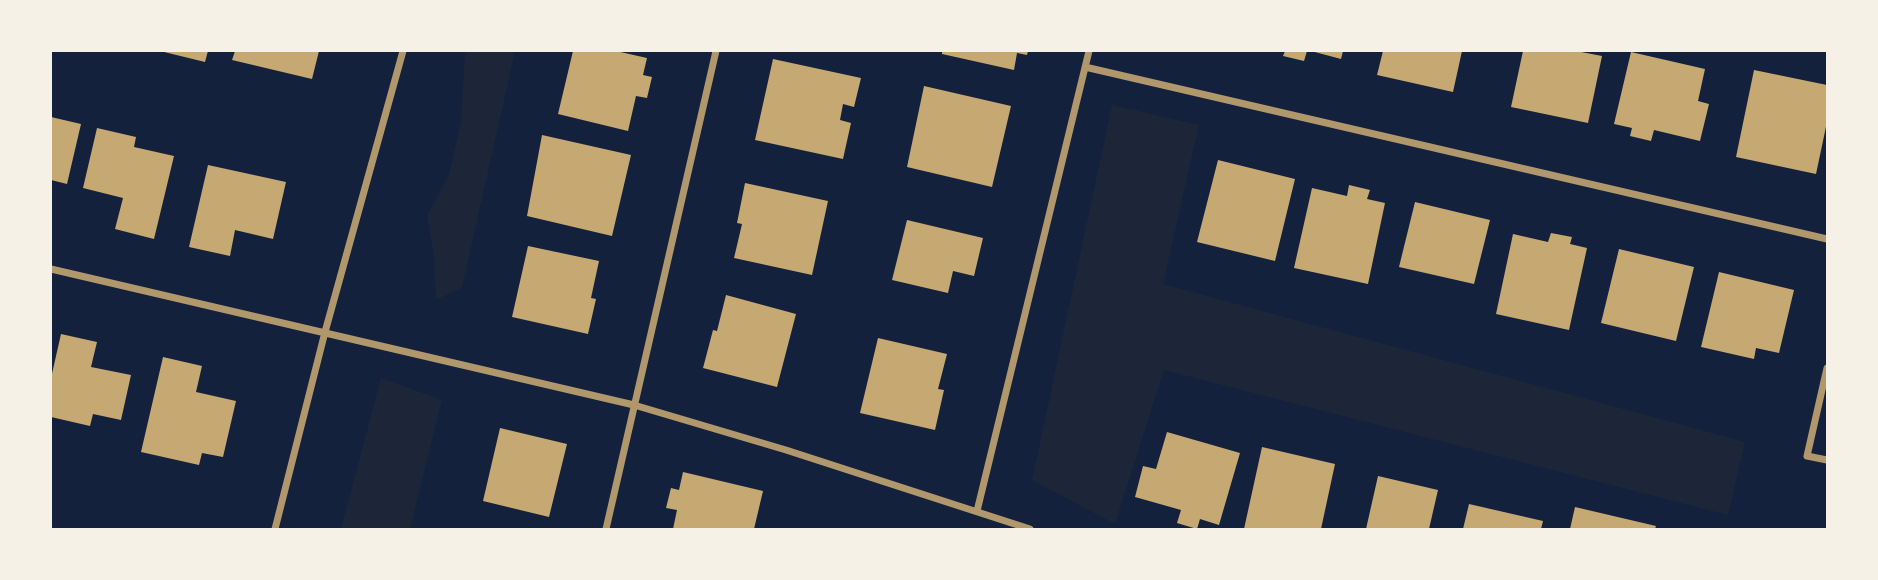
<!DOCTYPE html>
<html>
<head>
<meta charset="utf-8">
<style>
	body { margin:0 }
	#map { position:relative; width:1878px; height:580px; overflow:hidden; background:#14213d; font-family:"Archivo Narrow",sans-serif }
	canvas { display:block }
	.frame { position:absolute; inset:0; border:52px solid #f6f1e7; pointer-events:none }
</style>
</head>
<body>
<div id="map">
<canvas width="1878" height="580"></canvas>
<div class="frame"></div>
</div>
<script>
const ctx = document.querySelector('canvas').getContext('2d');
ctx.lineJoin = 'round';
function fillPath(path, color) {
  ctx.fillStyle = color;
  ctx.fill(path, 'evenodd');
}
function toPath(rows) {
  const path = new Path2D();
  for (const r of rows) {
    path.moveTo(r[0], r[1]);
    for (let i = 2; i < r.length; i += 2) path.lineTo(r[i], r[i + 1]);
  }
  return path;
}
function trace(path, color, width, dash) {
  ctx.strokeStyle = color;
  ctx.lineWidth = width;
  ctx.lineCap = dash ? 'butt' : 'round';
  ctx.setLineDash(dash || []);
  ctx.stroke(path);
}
const green = toPath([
	[465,51,515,51,462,288,436,300,434,255,427,216,449,175,461,122],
	[1112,105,1199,125,1163,284,1745,442,1728,515,1164,370,1115,524,1032,480],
	[381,378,442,400,410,529,341,529]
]);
const building = toPath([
	[160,51,208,51,205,62],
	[235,51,319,51,312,79,232,60],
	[573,51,616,51,647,58,643,75,652,77,647,98,636,96,628,131,558,114],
	[942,51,1028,51,1027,55,1017,53,1014,70,942,54],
	[1285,51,1307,51,1304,61,1283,56],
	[1311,51,1343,51,1341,59],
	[1383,51,1462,51,1453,92,1377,75],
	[1523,51,1576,51,1602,56,1588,123,1511,107],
	[1631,52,1705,69,1698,101,1709,104,1700,141,1654,130,1651,141,1630,136,1632,128,1614,124],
	[773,59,861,78,854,107,843,104,840,120,851,123,843,159,755,140],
	[1754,70,1827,85,1827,122,1816,174,1736,157],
	[924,86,1011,106,992,187,907,167],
	[51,117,81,124,67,184,51,180],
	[97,128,136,137,134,147,174,156,154,239,115,229,123,198,83,188],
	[542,135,631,155,612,236,527,216],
	[1218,160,1295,179,1275,261,1197,242],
	[208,165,286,182,273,239,235,230,230,256,189,247],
	[745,183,828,201,812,275,734,258,742,224,737,223],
	[1349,185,1370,190,1367,199,1385,203,1368,284,1294,268,1312,188,1347,196],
	[1415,202,1490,220,1474,284,1399,267],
	[907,220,983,238,974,276,953,271,948,293,892,280],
	[1551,233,1572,237,1570,244,1587,248,1569,330,1496,314,1513,234,1548,242],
	[528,246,599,261,591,298,596,299,588,334,512,317],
	[1619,249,1694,267,1676,341,1601,323],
	[1719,272,1794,290,1779,353,1756,348,1754,359,1701,347],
	[726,295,796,314,777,387,703,368,713,330,717,331],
	[61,334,97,342,91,367,131,375,121,420,93,414,90,426,51,417,51,378],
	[878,338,947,354,938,389,944,390,935,430,860,413],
	[163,357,202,366,196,392,236,401,223,457,202,453,199,465,141,452],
	[500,428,567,444,549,517,483,501],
	[1167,432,1240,453,1219,525,1200,519,1197,529,1177,523,1181,510,1135,497,1143,466,1156,469],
	[1262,447,1335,464,1321,529,1244,529],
	[683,472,763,491,754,529,673,529,677,510,666,508,671,488,679,490],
	[1378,476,1438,490,1429,529,1366,529],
	[1469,504,1543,521,1541,529,1463,529],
	[1575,507,1656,526,1655,529,1570,529]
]);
const minor = toPath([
	[1085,67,1827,239],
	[51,269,634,405,786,450,1030,529],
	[1827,368,1807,456,1827,460],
	[977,511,1089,51],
	[275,529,325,332,403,51],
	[606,529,716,51]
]);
fillPath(green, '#1d2539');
fillPath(building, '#c6a872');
trace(minor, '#b1986c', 7);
</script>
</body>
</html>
